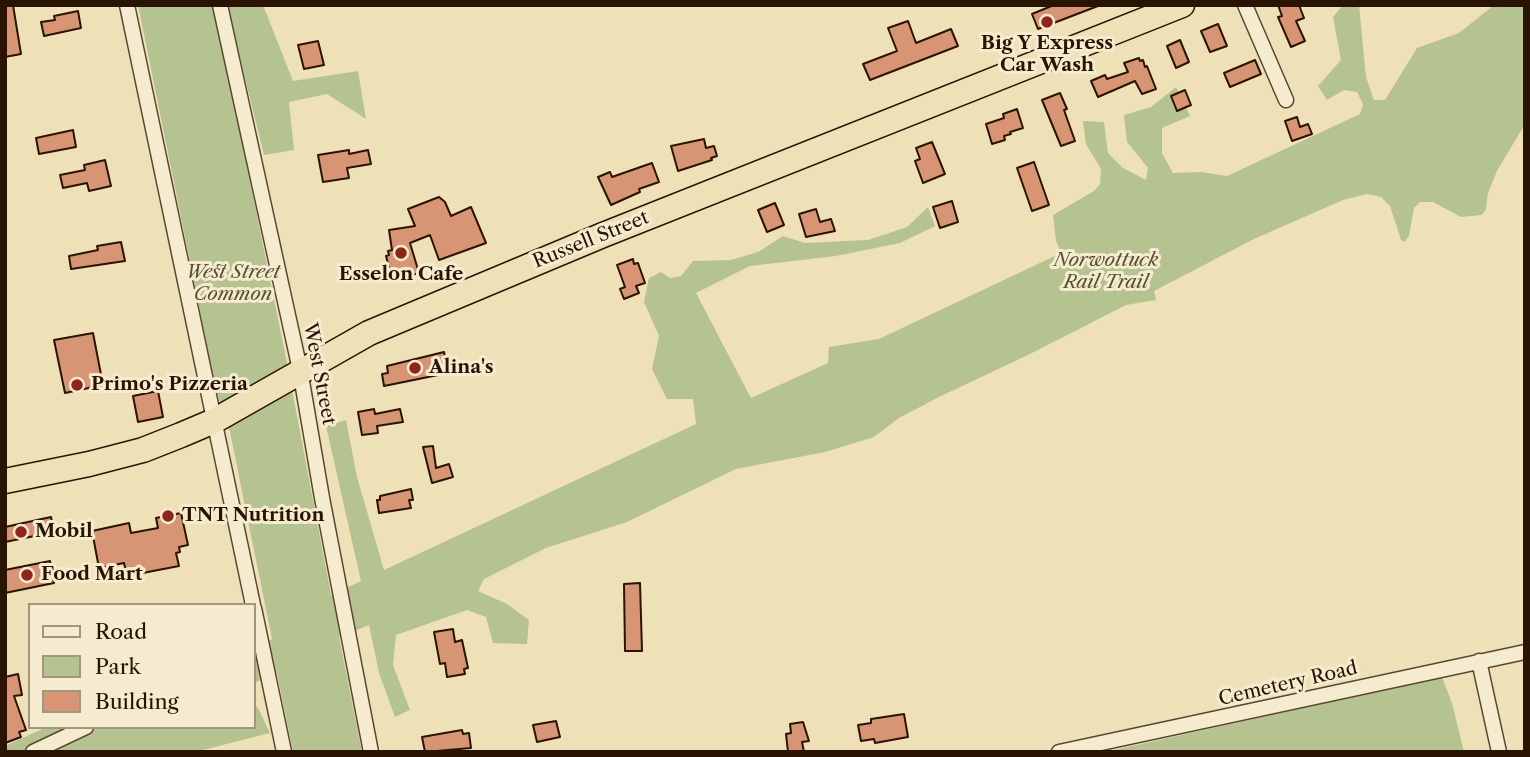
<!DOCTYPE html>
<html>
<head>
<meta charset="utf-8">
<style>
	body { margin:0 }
	#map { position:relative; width:1530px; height:757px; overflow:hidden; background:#efe1b7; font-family:"Libre Caslon Text",serif }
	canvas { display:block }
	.frame { position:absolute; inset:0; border:7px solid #291404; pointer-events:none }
	.legend { position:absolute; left:28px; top:603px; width:228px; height:126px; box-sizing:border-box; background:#f5ecd0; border:2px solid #a3967e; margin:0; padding:9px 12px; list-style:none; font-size:21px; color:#291404 }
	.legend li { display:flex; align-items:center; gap:14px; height:35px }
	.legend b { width:35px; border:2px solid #a3967e }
</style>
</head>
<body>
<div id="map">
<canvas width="1530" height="757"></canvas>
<div class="frame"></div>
<ul class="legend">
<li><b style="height:9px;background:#f5ecd0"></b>Road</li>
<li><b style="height:19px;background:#b5c391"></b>Park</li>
<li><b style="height:19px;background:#d79574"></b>Building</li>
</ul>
</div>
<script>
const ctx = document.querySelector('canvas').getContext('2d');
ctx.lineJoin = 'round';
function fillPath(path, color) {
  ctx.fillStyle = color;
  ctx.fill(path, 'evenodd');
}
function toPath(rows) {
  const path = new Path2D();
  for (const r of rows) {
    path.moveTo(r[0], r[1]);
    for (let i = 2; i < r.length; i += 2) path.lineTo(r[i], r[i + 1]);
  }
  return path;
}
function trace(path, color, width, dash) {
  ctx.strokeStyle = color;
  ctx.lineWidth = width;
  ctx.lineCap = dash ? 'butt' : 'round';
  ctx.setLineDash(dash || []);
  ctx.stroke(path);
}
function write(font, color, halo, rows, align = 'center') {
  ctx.font = font + ' "Libre Caslon Text",serif';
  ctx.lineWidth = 6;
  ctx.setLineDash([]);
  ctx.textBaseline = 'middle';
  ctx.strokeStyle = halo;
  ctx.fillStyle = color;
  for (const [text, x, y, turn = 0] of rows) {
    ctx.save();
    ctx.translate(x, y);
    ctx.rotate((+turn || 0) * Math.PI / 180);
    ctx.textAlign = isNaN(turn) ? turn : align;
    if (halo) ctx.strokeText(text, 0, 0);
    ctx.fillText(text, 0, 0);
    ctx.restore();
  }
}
const green = toPath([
	[138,5,214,5,285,353,331,595,361,581,326,426,346,420,357,477,384,570,696,424,693,399,667,399,652,369,659,336,644,302,649,278,661,272,670,278,681,276,693,261,731,260,758,252,783,236,805,243,868,240,907,227,928,207,935,226,900,243,836,256,750,266,696,293,751,398,828,363,829,347,879,339,1061,253,1056,241,1053,215,1094,191,1100,184,1101,169,1086,144,1083,121,1104,122,1108,153,1123,168,1146,180,1148,168,1127,142,1124,115,1151,107,1176,87,1190,116,1162,128,1162,153,1173,173,1201,172,1227,176,1360,114,1363,104,1357,92,1344,90,1327,100,1318,86,1341,60,1333,17,1343,5,1359,5,1366,77,1374,100,1385,100,1417,48,1459,33,1494,5,1522,5,1525,7,1525,124,1497,171,1488,193,1486,209,1482,215,1461,217,1433,202,1420,202,1414,208,1409,236,1404,242,1401,240,1390,206,1381,197,1367,194,1343,200,1254,239,1154,291,1156,300,1126,305,1030,354,939,397,899,418,874,437,825,452,736,469,627,522,546,548,484,579,478,591,507,604,529,620,527,644,493,643,486,617,467,610,396,635,393,665,410,710,395,717,379,673,369,625,339,637,362,752,293,752,277,673,254,683,254,649,272,639,230,432,216,390],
	[227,5,263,5,293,81,358,71,366,119,327,94,289,102,294,150,264,155],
	[1442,677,1452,703,1464,752,1105,752],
	[254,705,258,708,270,733,195,752,5,752,5,746,47,727,254,727]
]);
const building = toPath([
	[5,5,13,5,21,54,5,57,5,5],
	[1054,5,1098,5,1098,6,1038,29,1032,14,1054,5],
	[1278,5,1299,5,1304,18,1296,21,1305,41,1291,47,1278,17,1282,16,1278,5],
	[78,11,81,28,44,36,41,22,55,20,54,16,78,11],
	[908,21,916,43,951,29,958,46,870,80,863,64,897,51,888,28,908,21],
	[1218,24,1227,46,1210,52,1201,31,1218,24],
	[1180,40,1189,62,1176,68,1167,46,1180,40],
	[318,41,324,65,304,69,298,45,318,41],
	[1139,58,1140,61,1143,60,1145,67,1147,66,1156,89,1142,94,1135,81,1098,97,1091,81,1105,75,1107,79,1128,72,1124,63,1139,58],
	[1255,60,1261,74,1230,87,1224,73,1255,60],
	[1185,90,1191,105,1177,111,1171,96,1185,90],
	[1060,93,1067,109,1064,110,1075,141,1061,146,1042,100,1060,93],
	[1017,109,1023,128,1010,132,1011,134,1004,136,1005,140,992,144,986,124,1004,118,1003,114,1017,109],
	[1297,117,1300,127,1308,124,1312,134,1292,141,1285,121,1297,117],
	[73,130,76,147,39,154,36,138,73,130],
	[704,139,706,148,714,146,717,156,711,158,712,160,678,171,671,146,704,139],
	[932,142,945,174,923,183,915,161,920,159,916,148,932,142],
	[349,150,349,154,368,150,371,164,347,168,349,178,323,182,318,155,349,150],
	[105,160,111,186,89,191,87,183,63,188,60,175,85,170,84,165,105,160],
	[1034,162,1049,205,1032,211,1017,168,1034,162],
	[652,163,659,182,639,189,640,192,611,205,598,177,610,172,612,177,652,163],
	[439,197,445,202,451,216,471,207,486,243,439,260,430,235,410,243,419,273,400,278,398,273,391,275,386,256,389,255,388,251,392,250,389,230,415,226,408,209,439,197],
	[952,201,958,222,940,228,933,207,952,201],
	[775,203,784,225,767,232,758,210,775,203],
	[816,209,820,222,831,219,835,231,806,237,799,214,816,209],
	[121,242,125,261,71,269,69,256,98,250,97,246,121,242],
	[633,259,634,264,638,263,645,283,636,286,639,293,624,299,620,289,625,287,617,265,633,259],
	[93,333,103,385,65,393,54,340,93,333],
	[444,352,448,373,384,386,382,374,388,373,387,366,444,352],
	[158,391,163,417,138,422,133,396,158,391],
	[374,409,375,414,400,409,403,422,377,426,378,433,362,435,358,412,374,409],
	[433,446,436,468,449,464,453,477,432,483,423,447,433,446],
	[411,489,413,500,409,500,411,508,379,513,377,500,380,500,380,496,411,489],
	[181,513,188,545,179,547,180,552,176,553,179,566,127,576,124,563,99,568,92,531,129,523,131,533,158,528,156,518,181,513],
	[51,517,54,532,5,542,5,527,51,517],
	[50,561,54,583,5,593,5,570,50,561],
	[640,583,642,651,625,651,624,584,640,583],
	[453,629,455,642,462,640,468,668,464,669,465,674,447,677,445,663,440,664,434,632,453,629],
	[18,674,22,695,14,696,26,730,19,732,21,737,5,743,5,677,18,674],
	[904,714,908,737,875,743,874,739,861,741,858,725,871,723,871,719,904,714],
	[556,721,560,737,537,742,533,725,556,721],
	[803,722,809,741,802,742,804,752,788,752,786,734,791,733,790,724,803,722],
	[462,730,463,734,469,733,471,748,425,752,422,737,462,730]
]);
const street = toPath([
	[127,5,253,605],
	[220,5,300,370,322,498,371,752],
	[1245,5,1286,100],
	[254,608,284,752],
	[1479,661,1499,752],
	[33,752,86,727],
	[1059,752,1525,652]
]);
const highway = toPath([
	[5,481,89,464,143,450,181,435,214,421,369,333,603,235,1182,5]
]);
const markers = [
	[1047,22,7,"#8f2418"],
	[401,253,7,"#8f2418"],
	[415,368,7,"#8f2418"],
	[77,385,7,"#8f2418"],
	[168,516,7,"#8f2418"],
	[21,532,7,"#8f2418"],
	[27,575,7,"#8f2418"]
];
const poiNames = [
	["Big Y Express",1047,44,"center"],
	["Car Wash",1047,66,"center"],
	["Esselon Cafe",401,275,"center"],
	["Alina's",429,368],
	["Primo's Pizzeria",91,385],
	["TNT Nutrition",182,516],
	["Mobil",35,532],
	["Food Mart",41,575]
];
const streetNames = [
	["Russell Street",591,240,-22],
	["West Street",319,374,79],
	["Cemetery Road",1288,684,-13]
];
const parkNames = [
	["Norwottuck",1106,261],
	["Rail Trail",1106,283],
	["West Street",233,273],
	["Common",233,295]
];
fillPath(green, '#b5c391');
fillPath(building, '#d79574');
trace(building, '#291404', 2);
trace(street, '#5a4731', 17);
trace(highway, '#291404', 27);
trace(street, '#f5ecd0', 14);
trace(highway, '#efe1b7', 24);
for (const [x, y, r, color] of markers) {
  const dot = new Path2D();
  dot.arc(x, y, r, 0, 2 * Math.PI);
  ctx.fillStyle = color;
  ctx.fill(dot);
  trace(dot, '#f5ecd0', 2.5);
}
write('bold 19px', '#291404', '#f5ecd0', poiNames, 'left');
write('19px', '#291404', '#f5ecd0', streetNames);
write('italic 19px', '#5a5135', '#f5ecd0', parkNames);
</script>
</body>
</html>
